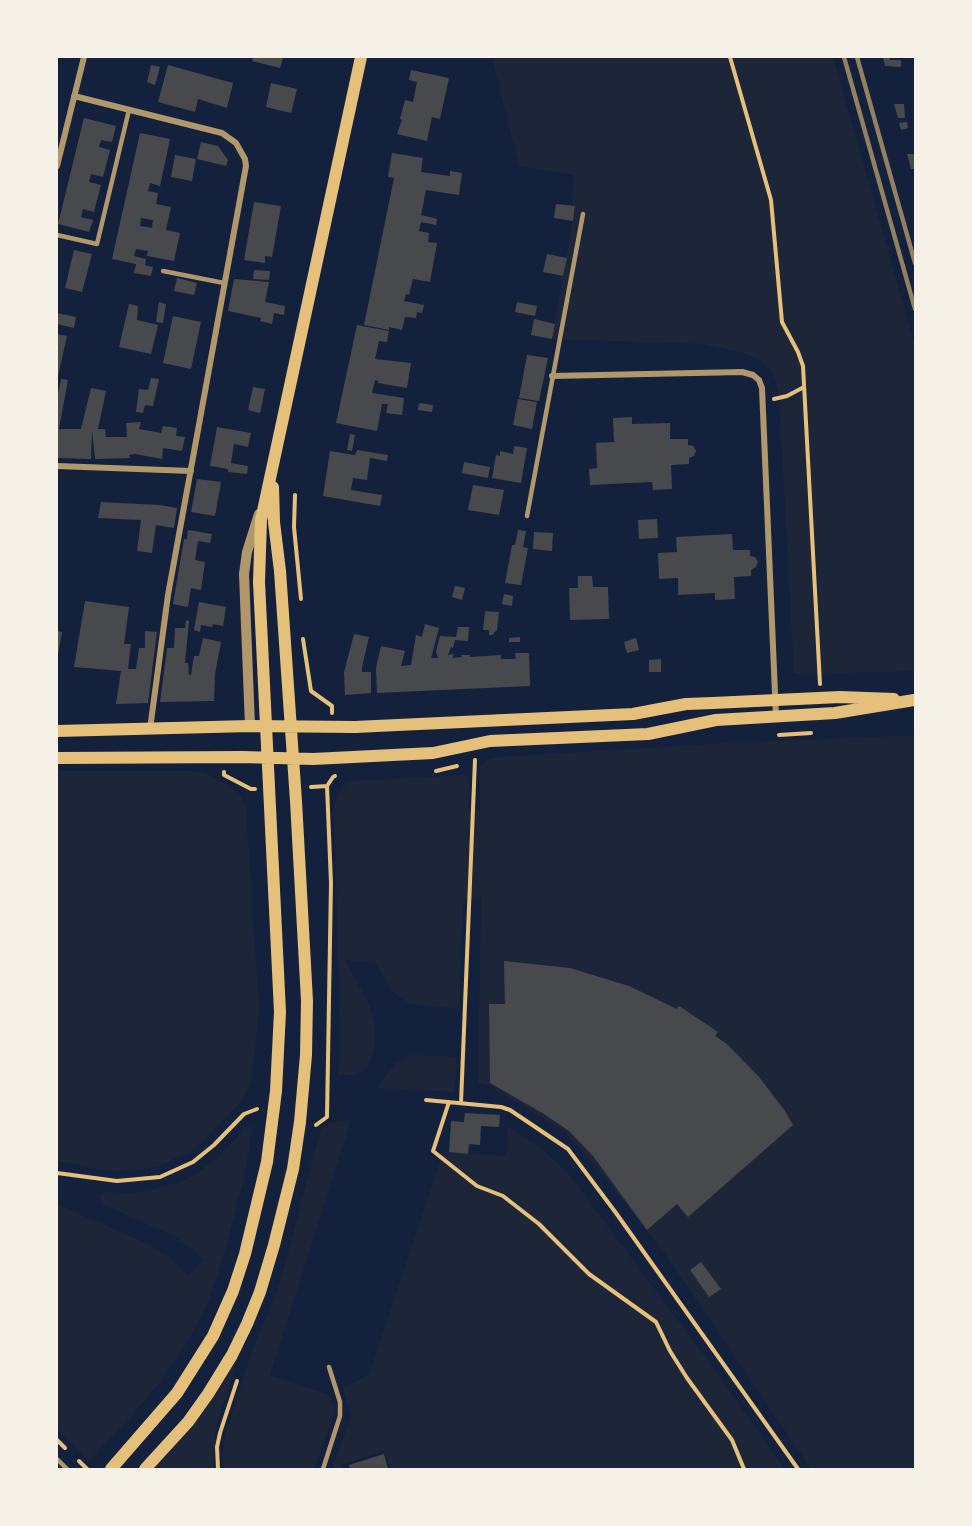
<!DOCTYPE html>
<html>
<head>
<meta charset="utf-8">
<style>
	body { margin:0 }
	#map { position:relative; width:972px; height:1526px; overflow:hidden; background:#14213d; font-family:Helvetica,sans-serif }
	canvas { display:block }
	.frame { position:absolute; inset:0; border:58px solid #f6f1e7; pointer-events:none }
</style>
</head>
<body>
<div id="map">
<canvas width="972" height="1526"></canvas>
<div class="frame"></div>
</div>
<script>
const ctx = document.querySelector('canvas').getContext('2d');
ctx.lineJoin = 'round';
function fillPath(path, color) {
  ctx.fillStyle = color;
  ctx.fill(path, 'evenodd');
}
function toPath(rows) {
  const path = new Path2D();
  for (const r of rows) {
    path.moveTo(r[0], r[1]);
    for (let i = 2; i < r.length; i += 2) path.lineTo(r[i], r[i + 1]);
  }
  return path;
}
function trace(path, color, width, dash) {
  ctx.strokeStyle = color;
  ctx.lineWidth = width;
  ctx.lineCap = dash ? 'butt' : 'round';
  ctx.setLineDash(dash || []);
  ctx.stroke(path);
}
const green = toPath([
	[492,57,833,57,915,346,915,671,794,674,779,395,773,373,758,359,740,352,703,344,552,339,575,207,572,206,574,175,519,166],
	[915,735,915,1469,811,1469,665,1254,600,1171,564,1131,491,1086,478,1083,481,898,465,898,463,906,459,1009,408,1004,393,992,375,962,345,960,370,1006,375,1024,374,1051,368,1066,357,1075,338,1075,340,1036,334,806,337,795,346,784,353,781,465,775,470,778,468,810,480,811,480,768,486,760,499,757,728,743],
	[57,771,194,771,205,773,227,784,242,798,246,808,259,1008,252,1081,239,1104,198,1146,188,1153,158,1166,136,1170,110,1171,57,1161],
	[411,1055,457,1057,455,1092,377,1088,395,1064],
	[351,1120,270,1375,329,1395,335,1411,314,1469,223,1469,223,1449,226,1431,253,1348,272,1305,282,1275,321,1129,329,1123],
	[243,1127,252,1127,245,1175,226,1247,208,1303,187,1343,161,1381,133,1414,89,1461,57,1430,57,1204,148,1244,174,1261,187,1275,203,1261,198,1254,174,1236,102,1204,100,1196,104,1192,132,1193,151,1190,186,1180,216,1160,242,1132],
	[508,1127,543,1150,568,1173,707,1359,785,1469,391,1469,384,1451,342,1465,343,1469,332,1469,351,1417,343,1388,369,1374,443,1152,506,1156],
	[242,1347,216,1427,213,1469,153,1469,210,1401,228,1373]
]);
const building = toPath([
	[253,57,283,57,280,68,252,61],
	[883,57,890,57,890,60,901,60,901,67,885,66],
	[151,65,160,67,155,85,147,82],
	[168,65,233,83,227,108,198,99,195,112,158,102],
	[411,70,449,78,440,119,432,117,427,141,397,134,402,120,400,119,405,100,413,102,417,82,409,80],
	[271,83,297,89,291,113,266,107],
	[894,104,904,104,905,118,898,118],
	[84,118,116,126,112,142,101,140,99,147,110,150,103,177,91,174,89,182,101,185,94,212,83,209,81,217,93,220,89,232,58,224],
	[907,122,908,128,901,130,899,123],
	[140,133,170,139,160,186,150,183,148,191,158,193,156,204,171,207,166,230,180,233,174,261,147,256,148,251,136,249,134,256,146,259,145,265,153,267,151,276,134,273,136,264,112,259],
	[141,218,153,220,152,228,140,226],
	[201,142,218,146,228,160,226,166,197,159],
	[392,153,423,158,421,172,450,176,450,171,462,173,459,195,426,190,421,215,437,219,436,225,421,222,419,231,429,233,428,242,437,243,430,282,413,279,409,295,406,294,404,301,424,305,422,313,417,312,416,318,405,317,402,330,389,327,389,330,364,325,394,178,388,177],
	[907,154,915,154,915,169,911,169],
	[175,155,196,159,192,181,171,177],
	[254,202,281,206,272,257,265,256,265,263,244,260],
	[556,204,575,206,573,221,554,218],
	[74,250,92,254,82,292,65,288],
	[547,254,567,258,563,276,543,272],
	[254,270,270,271,269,280,253,279],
	[177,278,197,283,194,295,174,291],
	[234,279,269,282,265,302,285,306,284,315,274,313,272,324,260,321,261,318,228,311],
	[159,302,166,304,163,323,156,322],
	[517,302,537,306,535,316,515,312],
	[129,304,138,306,137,320,158,325,151,354,119,347],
	[57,313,76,317,74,328,57,324],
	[173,316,201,322,191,369,163,363],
	[534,319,555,324,552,339,531,335],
	[357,325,389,331,387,342,379,341,375,359,411,363,407,388,378,383,378,381,375,380,372,393,404,398,402,415,386,413,388,404,382,404,377,431,336,423],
	[57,334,67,336,58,376,57,376],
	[527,355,548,358,539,401,519,398],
	[151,378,159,379,153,406,145,405,143,413,136,412,139,389,148,390],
	[61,379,68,380,59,429,81,429,91,388,106,391,98,429,105,429,106,437,127,437,126,423,141,422,139,429,161,433,163,426,177,428,176,436,185,437,182,451,163,448,162,459,135,454,129,455,130,458,95,459,92,430,91,459,57,458,57,398],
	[253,387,265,389,260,413,248,410],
	[518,399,537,402,532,429,513,425],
	[419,403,433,405,432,412,418,410],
	[632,417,632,424,670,423,670,439,688,439,688,445,693,446,696,451,694,456,689,458,689,464,671,465,672,489,653,490,652,482,590,485,589,469,597,468,596,443,614,442,613,418],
	[217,427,251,433,248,447,234,444,231,463,248,466,247,474,228,472,228,469,210,466],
	[350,434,355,435,352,451,347,450],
	[514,446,527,448,521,483,492,478,496,455,500,456,500,451,513,454],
	[357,450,388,455,387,461,370,458,367,480,353,478,351,490,382,495,380,506,323,496,330,451,355,455],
	[464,462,490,467,488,478,462,473],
	[197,479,221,482,215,516,191,512],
	[473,485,504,490,499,515,468,510],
	[101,502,159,505,177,508,174,528,156,525,152,553,137,551,141,520,98,518],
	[657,519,658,538,639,539,638,520],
	[188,530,212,534,210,543,198,541,195,560,205,562,201,590,191,588,188,607,173,604,184,539,187,539],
	[518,530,526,531,523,547,528,548,521,585,505,583,512,545,515,545],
	[534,532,553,533,552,551,533,549],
	[732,534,733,550,750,550,750,556,755,557,758,562,756,567,751,570,751,576,734,577,735,599,715,600,715,593,678,595,678,578,659,579,658,553,677,552,676,537],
	[578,576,592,576,593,587,608,587,609,619,570,620,569,588,578,588],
	[455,586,465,588,462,600,452,597],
	[504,594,513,596,512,606,502,604],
	[85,601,129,607,124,644,131,644,128,669,136,669,139,648,145,648,145,631,157,632,148,703,116,704,121,671,74,667],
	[199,602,226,607,223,626,213,624,212,627,201,625,200,632,194,630],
	[485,611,499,612,497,631,494,632,493,635,489,635,489,630,483,630],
	[186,620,189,621,185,663,188,663,189,675,191,675,194,656,199,656,203,638,221,642,215,674,214,701,160,702,167,648,174,648,175,628,185,628],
	[425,624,439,628,431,658,438,658,436,651,440,636,456,637,458,627,469,627,468,641,455,640,453,648,451,647,448,655,454,654,452,658,462,657,461,655,470,655,470,657,501,655,501,659,516,659,515,653,529,653,530,686,377,693,376,668,381,646,405,651,401,666,411,665,416,635,422,637],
	[57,631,62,632,58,655,57,655],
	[354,634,369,637,362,667,362,672,371,672,371,693,345,695,344,672],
	[520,637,520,642,509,642,509,638],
	[636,638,639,650,627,653,624,642],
	[661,659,661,672,649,672,649,660],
	[504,961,570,968,629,986,677,1009,679,1006,718,1032,715,1036,727,1044,759,1077,785,1111,793,1125,688,1217,677,1204,647,1230,593,1156,569,1131,544,1114,490,1083,489,1004,505,1004],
	[465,1113,500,1115,499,1127,481,1126,480,1145,469,1144,468,1154,449,1152,451,1121,464,1122],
	[701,1262,721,1289,709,1297,690,1270],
	[384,1454,388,1469,350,1469,349,1465]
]);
const path = toPath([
	[730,57,771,200,782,322,798,352,803,366,820,684],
	[774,399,787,396,804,387],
	[295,495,294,527,301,599],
	[303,639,311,691,332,706,332,713],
	[779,735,811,733],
	[436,771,457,766],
	[224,772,224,775,251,789,255,789],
	[311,787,327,786],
	[426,1100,501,1107,510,1110,568,1149,616,1213,798,1469],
	[449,1102,433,1151,477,1186,503,1196,539,1224,589,1274,656,1322,670,1351,687,1378,732,1440,744,1469],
	[461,1103,475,760],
	[316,1125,327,1117,331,883,327,786,333,777,335,776],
	[57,1173,117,1181,160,1177,193,1162,214,1145,244,1114,257,1109],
	[57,1440,65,1448],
	[79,1461,87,1469],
	[218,1469,217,1447,220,1433,237,1381]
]);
const service = toPath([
	[57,235,97,244,129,110],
	[163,271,224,283],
	[527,516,583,214],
	[57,1459,67,1469],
	[323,1469,340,1416,340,1402,329,1367]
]);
const minor = toPath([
	[74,96,222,133,236,143,245,159,246,166,168,595,150,729],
	[57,166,84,57],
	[552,376,742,372,753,375,759,380,762,388,776,717],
	[57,466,191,471]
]);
const tertiary = toPath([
	[250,726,244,574,247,552,259,514]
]);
const secondary = toPath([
	[57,731,250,726,355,727,633,714,686,704,713,703,840,697,894,699],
	[57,758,242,757,313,759,433,753,490,741,648,734,716,720,835,713,914,700],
	[111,1469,177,1393,213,1336,233,1291,245,1254,267,1162,276,1091,280,1012,259,582,261,520,361,57],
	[145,1469,188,1422,208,1394,232,1355,247,1324,260,1292,274,1245,293,1169,300,1122,306,1055,307,1001,296,801,280,571,274,522,273,487]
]);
const rail = toPath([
	[844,57,915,309],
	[857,57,915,263]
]);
fillPath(green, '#1d2539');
fillPath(building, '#48494c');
trace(path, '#e5c07b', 4);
trace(service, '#b1986c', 4.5);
trace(minor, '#b1986c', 6);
trace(tertiary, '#b1986c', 10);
trace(secondary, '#e5c07b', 12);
trace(rail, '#918062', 4.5);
</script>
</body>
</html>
